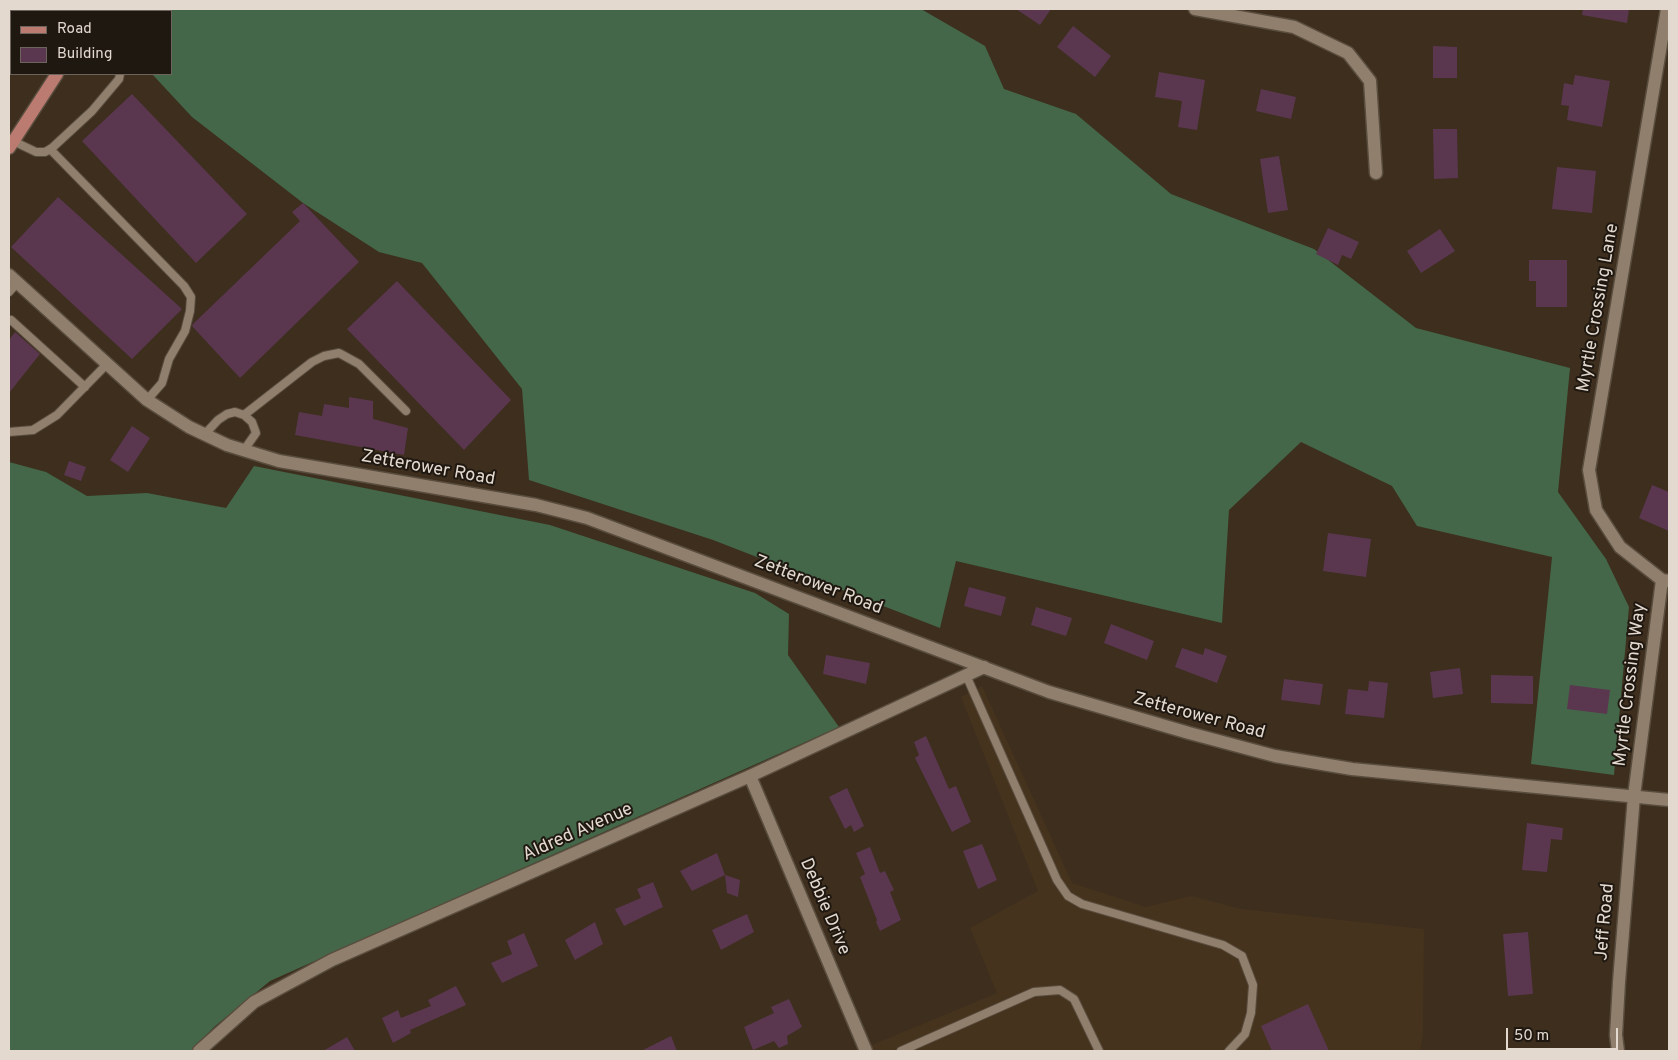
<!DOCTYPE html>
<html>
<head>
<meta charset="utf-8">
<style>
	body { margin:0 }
	#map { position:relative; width:1678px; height:1060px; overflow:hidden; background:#3d2e1e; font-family:Overpass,sans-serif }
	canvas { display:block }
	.frame { position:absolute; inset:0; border:10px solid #e3d9cf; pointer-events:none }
	.legend { position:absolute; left:10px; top:10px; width:162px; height:65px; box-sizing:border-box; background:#1f1811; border:1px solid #6d655d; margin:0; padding:6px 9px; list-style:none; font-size:15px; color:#e3d9cf }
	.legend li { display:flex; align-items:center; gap:10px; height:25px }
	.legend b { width:25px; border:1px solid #6d655d }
	.scale { position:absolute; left:1506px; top:1028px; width:112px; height:22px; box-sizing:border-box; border:2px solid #e3d9cf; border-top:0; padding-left:6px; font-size:15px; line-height:18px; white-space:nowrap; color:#e3d9cf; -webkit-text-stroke:4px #1f1811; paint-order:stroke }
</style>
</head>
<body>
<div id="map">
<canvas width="1678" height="1060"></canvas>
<div class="frame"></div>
<ul class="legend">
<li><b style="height:6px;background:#bc7b71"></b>Road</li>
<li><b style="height:14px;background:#5a374f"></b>Building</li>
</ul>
<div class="scale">50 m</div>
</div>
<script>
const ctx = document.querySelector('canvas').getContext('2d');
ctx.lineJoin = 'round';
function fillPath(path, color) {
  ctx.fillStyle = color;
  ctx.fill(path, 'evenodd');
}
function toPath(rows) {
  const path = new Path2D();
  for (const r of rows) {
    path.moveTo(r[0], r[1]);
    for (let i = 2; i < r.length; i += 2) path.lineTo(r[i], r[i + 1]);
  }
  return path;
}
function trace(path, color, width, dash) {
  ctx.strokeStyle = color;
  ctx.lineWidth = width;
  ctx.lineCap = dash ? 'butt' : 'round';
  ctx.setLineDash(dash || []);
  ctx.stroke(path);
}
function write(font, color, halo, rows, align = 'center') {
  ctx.font = font + ' Overpass,sans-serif';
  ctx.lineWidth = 4;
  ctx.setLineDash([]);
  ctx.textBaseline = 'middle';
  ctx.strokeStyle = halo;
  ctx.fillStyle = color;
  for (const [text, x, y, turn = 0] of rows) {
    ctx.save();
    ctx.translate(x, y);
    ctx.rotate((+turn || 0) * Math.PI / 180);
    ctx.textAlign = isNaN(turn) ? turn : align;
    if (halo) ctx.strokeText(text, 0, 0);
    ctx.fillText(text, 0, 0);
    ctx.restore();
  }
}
const built = toPath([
	[982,686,1072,883,1146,907,1191,896,1242,909,1424,929,1423,1035,1420,1051,866,1051,865,1048,997,993,970,928,1038,891,961,697]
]);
const forest = toPath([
	[139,9,921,9,985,46,1004,89,1076,114,1171,194,1314,249,1416,328,1570,368,1558,492,1606,559,1629,607,1614,775,1531,764,1552,557,1417,526,1392,486,1301,442,1229,510,1222,623,956,561,940,628,713,540,529,480,522,389,422,263,379,252,303,203,192,117,152,74,171,74,171,11,137,11],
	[9,462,46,472,87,496,147,493,226,508,254,466,550,525,755,593,789,614,788,655,839,727,270,981,214,1027,191,1051,9,1051]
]);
const building = toPath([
	[1016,9,1051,9,1040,25],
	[1583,9,1629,9,1627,23,1582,15],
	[1073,26,1111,56,1095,77,1057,47],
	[1433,46,1457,47,1457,78,1433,78],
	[1159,72,1205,80,1197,130,1178,127,1182,101,1155,97],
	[1575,75,1610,81,1602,127,1567,120,1569,106,1561,105,1564,83,1573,85],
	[1261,89,1296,97,1291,119,1256,111],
	[132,94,247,214,196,263,82,141],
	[1433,129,1457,129,1458,178,1434,179],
	[1279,156,1288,210,1268,213,1260,159],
	[1557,167,1596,171,1592,213,1552,209],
	[58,197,182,309,132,359,11,247],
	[303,203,359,262,240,378,192,326,193,324,300,221,292,212],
	[1328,228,1359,242,1351,259,1342,255,1338,265,1316,254],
	[1440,229,1455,251,1421,273,1407,251],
	[1529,260,1567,260,1567,307,1536,307,1536,281,1529,281],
	[397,281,511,400,464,450,347,329],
	[15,332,40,354,9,393,9,340],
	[349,397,373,401,373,419,408,428,404,455,295,435,299,412,322,416,324,404,349,408],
	[132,426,150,438,128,472,110,460],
	[69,461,86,467,81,481,64,475],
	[1652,485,1669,492,1669,531,1639,518],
	[1328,533,1371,539,1366,577,1323,571],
	[969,587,1006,597,1001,616,964,606],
	[1036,607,1072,618,1066,636,1031,625],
	[1111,624,1154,641,1147,660,1104,643],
	[1182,648,1203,655,1205,648,1227,656,1217,683,1175,667],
	[826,655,870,663,866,684,823,674],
	[1460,668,1463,694,1433,698,1430,672],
	[1491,675,1533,676,1533,704,1491,703],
	[1284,679,1323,684,1320,705,1281,700],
	[1369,681,1388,683,1384,718,1345,714,1348,689,1368,691],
	[1570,685,1610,690,1607,714,1567,709],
	[926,736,949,789,956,786,971,822,952,832,915,758,919,755,914,742],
	[847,788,864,826,854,832,851,825,845,829,829,797],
	[1527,823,1563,828,1562,840,1551,839,1547,872,1522,870],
	[982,844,997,880,978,889,963,851],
	[870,847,880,873,885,871,894,890,890,892,901,920,880,931,876,922,877,920,860,877,865,874,856,853],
	[717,853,725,875,692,891,680,871],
	[725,875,740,880,738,897,727,893],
	[653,882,663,907,624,926,615,909,641,898,637,889],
	[747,914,754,932,721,950,712,930],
	[595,922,603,944,575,960,565,940],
	[1528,932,1533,994,1508,996,1503,934],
	[524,933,538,966,502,983,491,963,512,954,507,941],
	[456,986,466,1005,410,1030,411,1033,393,1043,382,1018,398,1010,401,1018,431,1006,428,1000],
	[789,999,802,1027,787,1036,788,1044,779,1048,774,1041,753,1050,744,1027,774,1013,771,1007],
	[1308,1004,1329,1051,1272,1051,1261,1026],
	[671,1036,677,1051,641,1051],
	[347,1037,355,1051,323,1051]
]);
const service = toPath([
	[13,141,36,152,45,152,52,148,92,111,119,79,120,74],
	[50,149,184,286,191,297,190,311,185,331,169,359,162,383,147,400],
	[9,292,17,283],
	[11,320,85,387],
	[244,415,312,362,324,356,339,353,359,364,406,411],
	[9,432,33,430,57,415,107,364],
	[205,434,218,420,227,414,235,412,244,415,252,422,256,433,244,450],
	[966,675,1057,880,1068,896,1082,904,1223,945,1242,956,1253,985,1251,1013,1245,1034,1229,1051],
	[901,1051,1034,992,1060,990,1074,999,1099,1051]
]);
const minor = toPath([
	[1195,9,1294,27,1348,53,1370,81,1376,173],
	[1667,9,1589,470,1596,510,1620,547,1662,580,1669,581],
	[750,776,866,1051],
	[199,1051,254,1002,332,960,750,776,984,667],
	[1618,1051,1616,1035,1619,982,1634,796,1662,580]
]);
const tertiary = toPath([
	[9,275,147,400,189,427,227,445,279,461,536,505,587,518,1049,692,1189,733,1275,756,1352,769,1669,800]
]);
const primary = toPath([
	[38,11,40,9],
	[98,11,99,9],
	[9,55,11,51],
	[9,148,57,74]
]);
const streetNames = [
	["Myrtle Crossing Lane",1599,308,-80],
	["Zetterower Road",428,469,10],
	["Zetterower Road",818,586,21],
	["Myrtle Crossing Way",1631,685,-83],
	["Zetterower Road",1199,717,15],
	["Aldred Avenue",578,833,-24],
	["Debbie Drive",824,907,67],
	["Jeff Road",1606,922,-85]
];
fillPath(built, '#46331d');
fillPath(forest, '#446749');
fillPath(building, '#5a374f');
trace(service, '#594d3e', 10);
trace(minor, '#594d3e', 15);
trace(tertiary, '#594d3e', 15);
trace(primary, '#594d3e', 15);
trace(service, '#917f6d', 8);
trace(minor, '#917f6d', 12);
trace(tertiary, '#917f6d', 12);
trace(primary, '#bc7b71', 12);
write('18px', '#e3d9cf', '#1f1811', streetNames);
</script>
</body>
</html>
